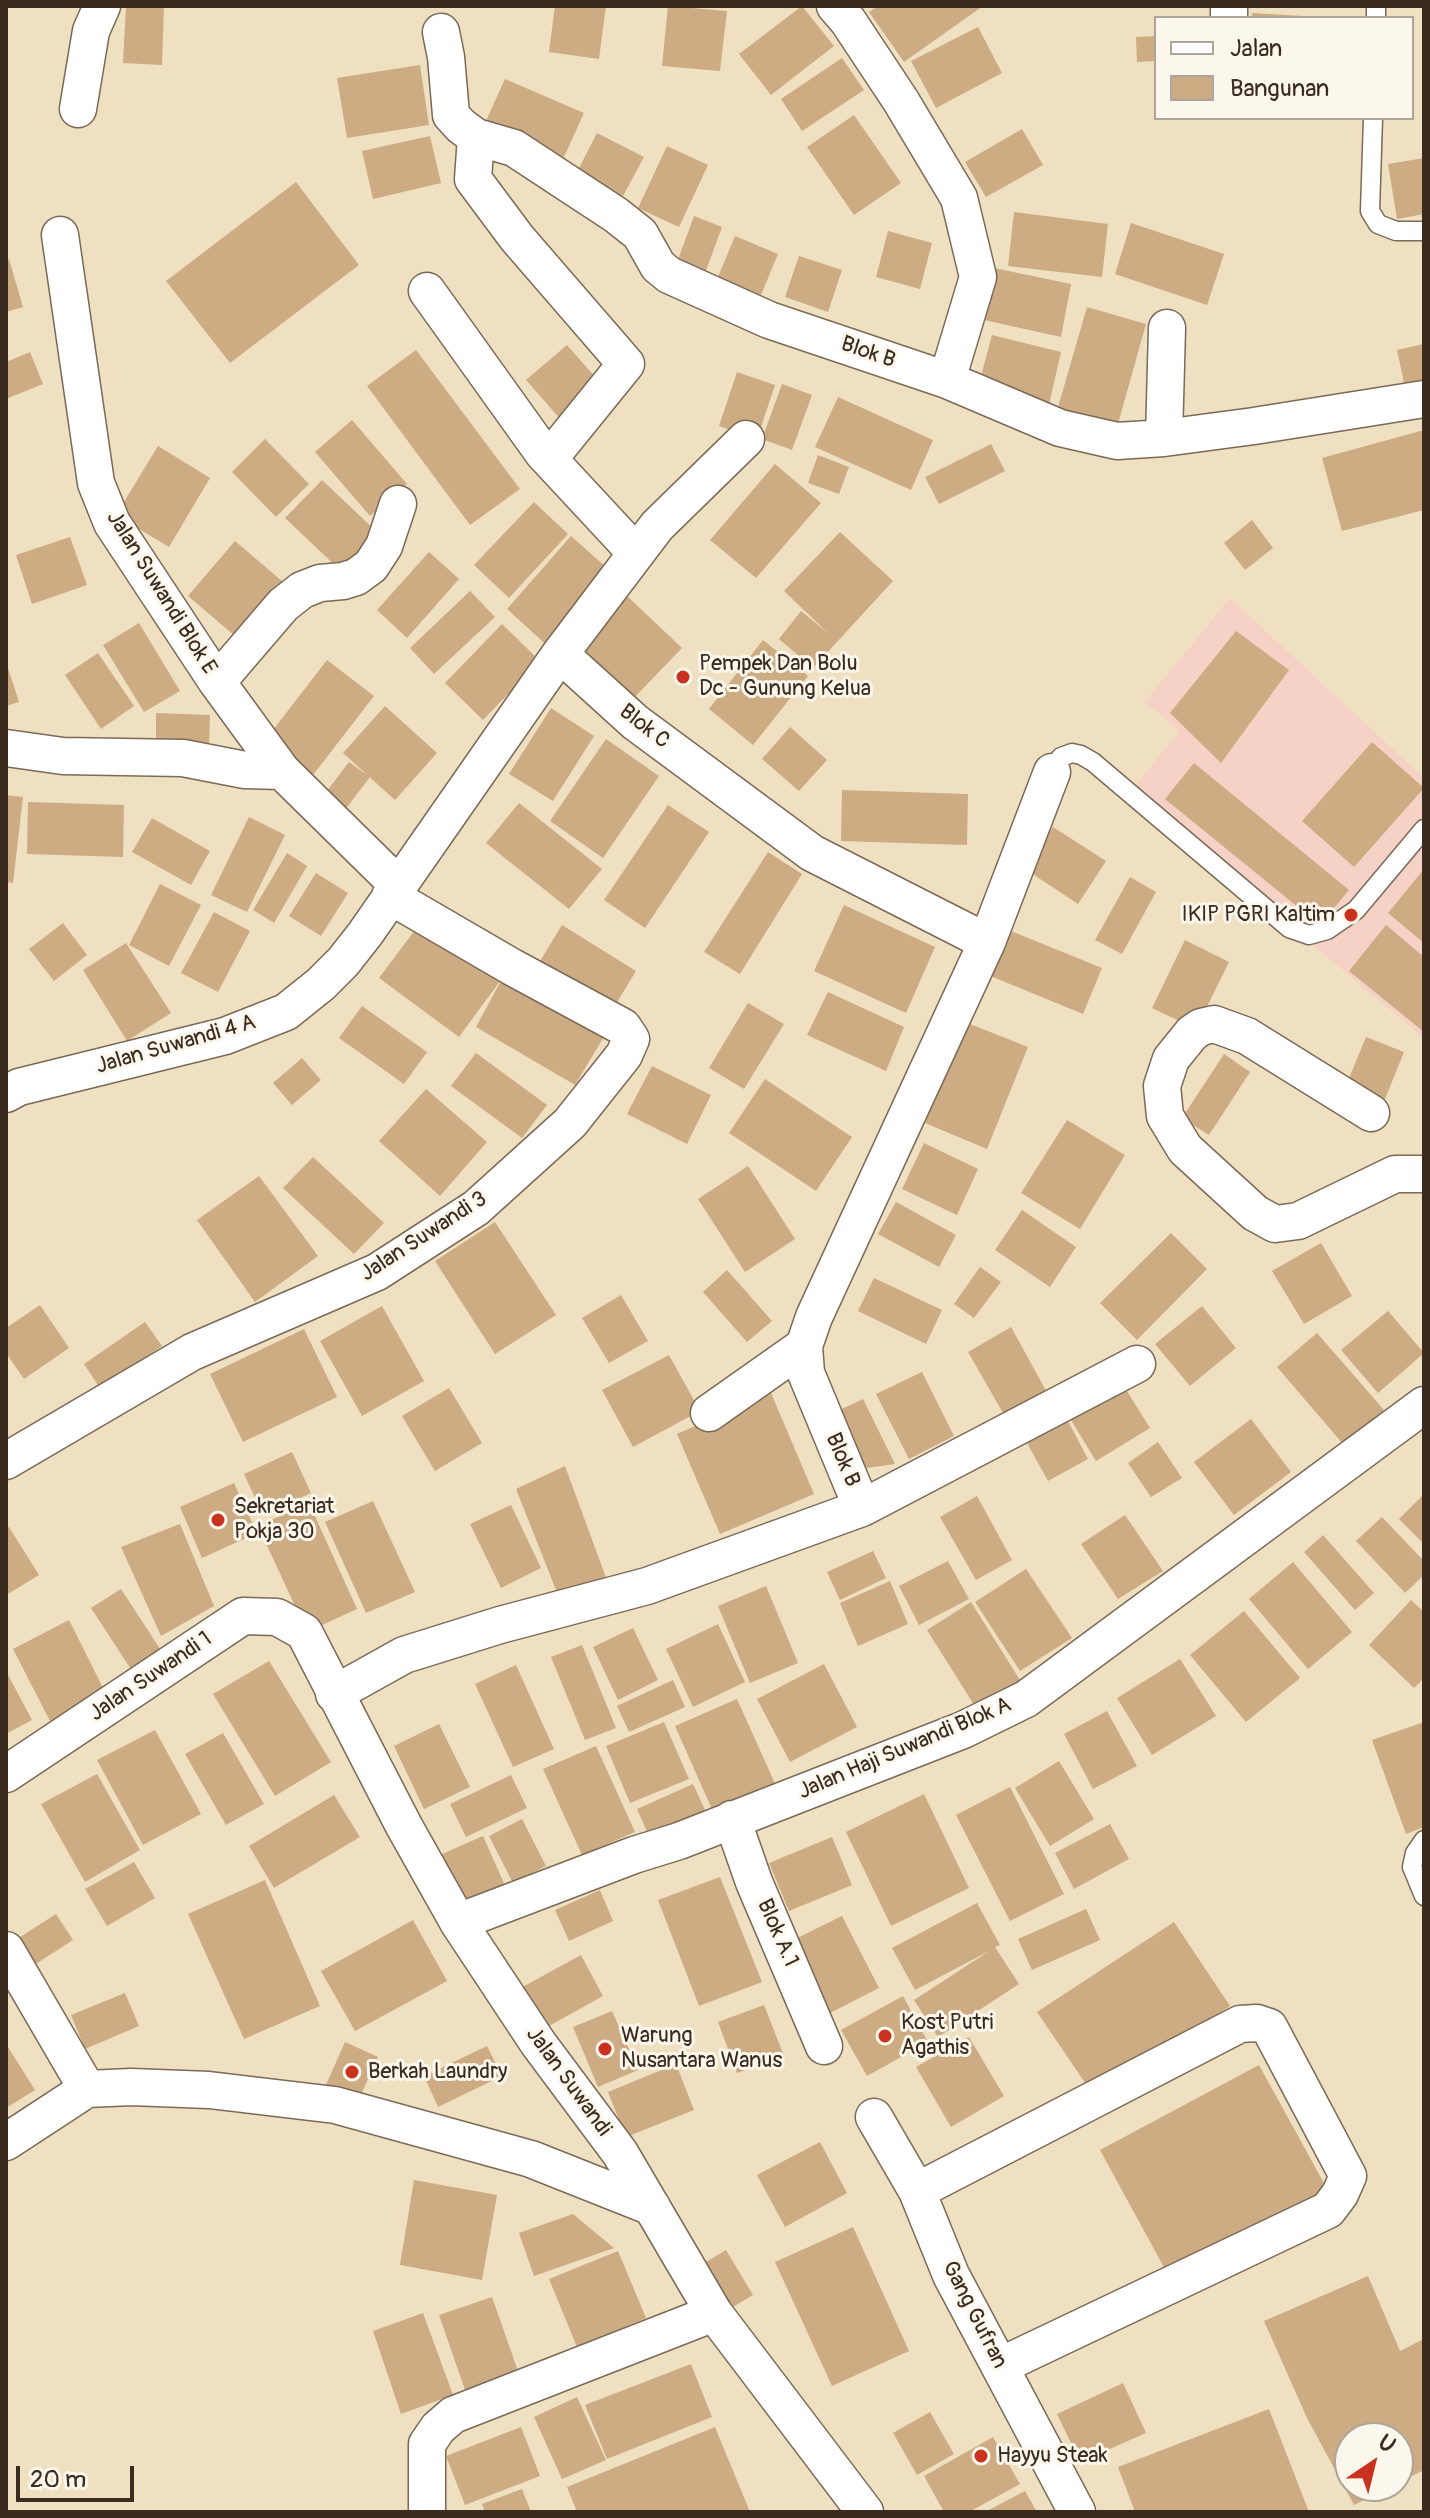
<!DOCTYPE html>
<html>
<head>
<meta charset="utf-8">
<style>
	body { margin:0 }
	#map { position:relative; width:1430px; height:2518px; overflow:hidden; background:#efe0c1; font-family:Pangolin,sans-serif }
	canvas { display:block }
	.frame { position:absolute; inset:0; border:8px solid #3b2a1e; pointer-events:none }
	.legend { position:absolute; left:1154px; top:16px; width:260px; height:104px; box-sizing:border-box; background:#fbf7ec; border:2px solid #aea59a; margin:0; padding:10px 14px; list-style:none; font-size:24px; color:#3b2a1e }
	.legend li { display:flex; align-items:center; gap:16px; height:40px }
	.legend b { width:40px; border:2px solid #aea59a }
	.north { position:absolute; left:1334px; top:2422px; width:80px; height:80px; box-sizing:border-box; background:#fbf7ec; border:2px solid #aea59a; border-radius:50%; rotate:35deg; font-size:22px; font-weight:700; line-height:32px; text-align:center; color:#3b2a1e }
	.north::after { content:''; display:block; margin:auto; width:28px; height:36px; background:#c8321e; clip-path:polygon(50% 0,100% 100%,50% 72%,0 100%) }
	.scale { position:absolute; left:16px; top:2466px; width:118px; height:36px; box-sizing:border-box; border:4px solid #3b2a1e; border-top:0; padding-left:10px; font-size:24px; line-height:28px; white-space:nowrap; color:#3b2a1e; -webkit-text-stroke:6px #fbf7ec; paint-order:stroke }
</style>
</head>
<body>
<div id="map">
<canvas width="1430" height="2518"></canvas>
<div class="frame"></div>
<ul class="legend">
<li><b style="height:10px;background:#fff"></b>Jalan</li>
<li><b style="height:22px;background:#cdab83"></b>Bangunan</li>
</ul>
<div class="north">U</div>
<div class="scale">20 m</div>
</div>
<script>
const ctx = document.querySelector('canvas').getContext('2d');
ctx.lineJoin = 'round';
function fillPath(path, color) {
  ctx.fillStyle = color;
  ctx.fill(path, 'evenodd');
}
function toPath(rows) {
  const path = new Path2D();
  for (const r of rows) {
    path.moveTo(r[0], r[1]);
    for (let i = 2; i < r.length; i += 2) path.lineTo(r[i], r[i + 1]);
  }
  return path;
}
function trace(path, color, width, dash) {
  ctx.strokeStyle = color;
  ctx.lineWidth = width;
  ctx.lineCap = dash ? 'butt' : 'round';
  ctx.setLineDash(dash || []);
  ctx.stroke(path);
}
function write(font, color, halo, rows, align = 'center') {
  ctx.font = font + ' Pangolin,sans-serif';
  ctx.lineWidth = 6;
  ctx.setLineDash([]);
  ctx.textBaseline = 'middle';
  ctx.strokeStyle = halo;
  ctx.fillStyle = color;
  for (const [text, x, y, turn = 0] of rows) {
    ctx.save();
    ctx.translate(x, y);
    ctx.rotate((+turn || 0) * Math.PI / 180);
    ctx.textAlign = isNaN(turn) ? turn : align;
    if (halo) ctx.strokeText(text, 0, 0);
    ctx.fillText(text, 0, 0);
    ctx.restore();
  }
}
const built = toPath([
	[1230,598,1424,778,1424,1038,1130,792,1180,731,1145,702]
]);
const building = toPath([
	[126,6,164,6,162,65,123,63],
	[555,6,606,6,599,59,549,52],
	[668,6,727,11,720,71,662,66],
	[802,6,834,46,771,95,739,54],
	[878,6,983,6,904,62,869,12],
	[1252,13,1303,16,1303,18,1252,18],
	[978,27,1002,73,936,108,911,61],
	[1156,36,1156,61,1137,62,1136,37],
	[842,58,864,90,802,131,781,99],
	[420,65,429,125,347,138,337,78],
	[505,79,584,113,564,157,485,123],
	[854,115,901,183,854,215,807,147],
	[1022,129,1043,165,986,197,965,162],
	[597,133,644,157,623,196,577,172],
	[430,136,441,183,373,199,362,151],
	[667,146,708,165,679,227,638,208],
	[1424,158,1424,214,1397,219,1388,164],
	[296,182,359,265,230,363,166,281],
	[1014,212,1108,224,1102,277,1008,266],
	[694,216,722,227,704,276,676,265],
	[1131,223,1224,254,1207,305,1115,274],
	[888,231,932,243,920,289,876,277],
	[735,236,778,254,761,295,718,277],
	[799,256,842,270,828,312,785,297],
	[9,259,23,307,6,312,6,260],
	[994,268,1071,284,1061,337,984,320],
	[1087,307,1146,324,1114,438,1054,421],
	[992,335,1061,352,1048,409,977,391],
	[1424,344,1424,393,1407,397,1397,350],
	[567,345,603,386,563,422,526,380],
	[416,350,520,489,470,525,367,386],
	[30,352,43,384,6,399,6,362],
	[737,372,775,385,757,439,719,426],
	[782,384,812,395,792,450,762,439],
	[838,397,933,440,911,490,815,447],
	[352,420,407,484,370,516,315,452],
	[1424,430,1424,510,1342,531,1322,458],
	[265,439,309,484,276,517,232,472],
	[991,444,1005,471,939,504,925,477],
	[158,446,210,478,169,547,116,515],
	[818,455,849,467,839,494,808,483],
	[775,464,821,503,756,578,710,540],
	[322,480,377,532,340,570,285,518],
	[534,502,568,534,509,598,474,565],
	[1252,520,1273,548,1245,570,1224,543],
	[840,532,893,581,813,668,779,639,801,611,828,633,784,591],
	[571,536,617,577,552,650,507,609],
	[70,537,87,585,32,604,16,555],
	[235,541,289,587,242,642,188,596],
	[429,552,459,579,407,638,377,610],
	[470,591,495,617,434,674,410,648],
	[627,596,682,648,628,704,573,653],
	[139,623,180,691,144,712,103,645],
	[502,624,540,661,483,720,445,683],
	[1236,631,1289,670,1221,763,1170,713],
	[763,640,808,676,753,745,709,709],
	[98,653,134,706,101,729,65,675],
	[327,660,374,696,310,779,263,743],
	[6,662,19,702,6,706],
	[385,706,437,753,395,800,343,753],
	[551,708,594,736,553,801,509,774],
	[156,713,210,715,209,748,156,747],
	[790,727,827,760,799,791,762,759],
	[606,739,659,776,603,858,550,821],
	[1372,742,1424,788,1354,867,1302,821],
	[349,762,370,777,338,819,317,804],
	[1194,763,1349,890,1320,925,1165,799],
	[842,790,968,794,967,845,841,841],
	[6,795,23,797,13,883,6,882],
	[28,802,124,805,123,857,27,854],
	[519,803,602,869,569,909,486,843],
	[668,805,709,832,645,928,604,900],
	[249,817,285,835,247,912,211,895],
	[152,818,210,851,191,885,132,852],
	[1053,827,1106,861,1078,904,1025,869],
	[768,852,802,874,740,974,704,952],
	[287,853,307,866,274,923,253,910],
	[1424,869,1424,943,1388,913],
	[316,873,348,893,321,936,289,916],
	[1130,877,1156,892,1122,954,1095,940],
	[160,884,201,905,169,966,129,945],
	[844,905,935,947,906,1013,814,971],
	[214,912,250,931,218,992,181,973],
	[424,918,503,977,459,1037,379,978],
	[63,923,87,955,54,981,29,949],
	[562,925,636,971,608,1017,534,971],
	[1386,925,1424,957,1424,1032,1349,971],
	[1006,929,1102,968,1083,1014,988,975],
	[1185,940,1229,962,1196,1029,1152,1008],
	[126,943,171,1013,127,1041,83,970],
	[503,977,605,1035,575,1085,476,1027],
	[828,992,904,1027,886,1071,807,1035],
	[748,1003,784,1024,744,1089,709,1068],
	[362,1006,427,1052,404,1084,339,1038],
	[965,1022,1028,1047,987,1149,925,1123],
	[1366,1037,1404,1052,1385,1099,1347,1083],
	[476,1053,547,1105,522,1138,451,1086],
	[1224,1054,1250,1072,1209,1135,1182,1118],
	[302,1058,321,1080,292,1105,273,1083],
	[652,1066,711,1095,687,1144,627,1114],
	[765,1079,852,1137,816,1191,729,1133],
	[426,1089,487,1142,440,1196,379,1141],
	[1067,1120,1125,1155,1080,1229,1021,1193],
	[924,1143,978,1169,957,1215,902,1189],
	[313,1157,384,1223,354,1254,283,1188],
	[748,1166,795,1239,745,1272,698,1199],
	[259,1176,318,1256,255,1302,197,1220],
	[896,1202,956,1235,939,1267,878,1234],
	[1022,1210,1076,1247,1050,1287,995,1250],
	[495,1222,556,1315,495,1354,435,1261],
	[1171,1233,1207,1269,1137,1340,1100,1303],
	[1321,1243,1352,1296,1304,1324,1272,1271],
	[980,1267,1001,1282,974,1318,954,1304],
	[727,1270,772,1321,747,1342,703,1292],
	[874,1278,942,1310,926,1344,858,1311],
	[621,1295,648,1341,609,1363,582,1318],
	[40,1305,69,1348,24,1379,6,1353,6,1328],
	[382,1306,424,1381,362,1416,320,1341],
	[1202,1306,1236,1348,1190,1386,1155,1344],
	[1388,1311,1424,1353,1378,1393,1341,1350],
	[145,1322,162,1346,100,1388,84,1364],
	[1011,1327,1049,1396,1007,1420,968,1352],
	[304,1329,337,1397,243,1442,210,1374],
	[1317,1333,1384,1410,1343,1444,1277,1367],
	[669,1355,700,1411,633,1447,602,1390],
	[922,1372,954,1436,909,1459,876,1394],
	[1120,1380,1150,1428,1096,1461,1066,1412],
	[449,1388,482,1443,435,1471,402,1416],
	[771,1393,814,1494,720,1534,677,1434],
	[863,1399,895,1464,853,1470,827,1416],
	[1251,1419,1291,1472,1234,1515,1194,1462],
	[1068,1421,1088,1459,1048,1481,1027,1443],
	[1158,1442,1182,1478,1151,1497,1128,1463],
	[292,1452,311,1493,263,1515,244,1474],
	[565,1466,608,1583,560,1600,516,1489],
	[234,1483,257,1533,202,1558,180,1507],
	[1424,1494,1424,1544,1399,1519],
	[977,1496,1012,1560,976,1580,940,1517],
	[373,1501,415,1592,366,1613,325,1522],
	[309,1503,357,1609,307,1632,258,1526],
	[511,1505,541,1568,501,1588,470,1524],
	[1125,1515,1163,1571,1118,1599,1081,1544],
	[1382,1517,1424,1561,1424,1575,1405,1593,1356,1541],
	[180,1524,214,1606,161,1636,121,1547],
	[9,1527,39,1575,6,1595,6,1529],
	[1323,1535,1374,1593,1355,1610,1304,1552],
	[873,1551,886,1578,840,1600,827,1572],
	[948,1561,969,1599,919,1625,899,1586],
	[1293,1562,1352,1632,1308,1669,1249,1599],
	[1026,1569,1072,1638,1020,1671,975,1602],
	[890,1581,908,1624,858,1646,840,1603],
	[766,1586,798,1663,750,1683,718,1606],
	[121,1589,168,1661,138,1680,91,1608],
	[1411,1600,1424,1612,1424,1678,1414,1688,1369,1645],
	[971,1602,1020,1680,976,1708,927,1630],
	[1244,1611,1300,1678,1246,1722,1190,1655],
	[69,1620,107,1696,51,1723,13,1649],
	[718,1624,745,1682,693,1707,666,1649],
	[633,1628,658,1680,618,1700,593,1647],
	[582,1645,616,1728,585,1740,551,1657],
	[1180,1659,1216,1716,1152,1755,1117,1698],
	[269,1661,331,1762,275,1796,213,1694],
	[824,1664,857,1727,790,1762,757,1699],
	[516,1665,554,1749,513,1767,475,1684],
	[6,1671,32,1720,6,1734],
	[673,1680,685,1707,629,1732,617,1706],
	[737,1699,777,1788,715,1816,675,1726],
	[1107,1711,1137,1766,1093,1789,1064,1734],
	[664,1722,689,1779,630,1803,606,1746],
	[1424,1722,1424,1827,1406,1834,1372,1740],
	[439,1724,470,1787,424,1809,394,1746],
	[155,1730,201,1814,143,1845,97,1760],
	[223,1733,264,1804,226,1825,185,1754],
	[596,1746,635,1832,582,1855,543,1769],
	[1059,1761,1094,1819,1050,1846,1015,1788],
	[97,1774,140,1850,85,1882,41,1804],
	[511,1775,527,1808,466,1837,450,1804],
	[693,1784,706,1812,649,1836,637,1809],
	[1010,1787,1064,1894,1010,1921,956,1815],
	[924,1794,969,1888,891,1926,846,1832],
	[334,1795,360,1837,274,1888,249,1846],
	[522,1819,546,1866,513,1883,489,1836],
	[1110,1824,1129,1859,1074,1889,1055,1853],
	[483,1836,507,1890,458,1912,433,1858],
	[832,1837,852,1885,789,1911,769,1863],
	[134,1862,155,1898,107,1926,85,1889],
	[720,1877,762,1982,699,2006,658,1900],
	[265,1880,320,2006,244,2039,188,1914],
	[600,1890,613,1921,569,1941,555,1910],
	[977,1903,1000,1945,995,1947,1019,1984,938,2037,914,2000,991,1950,915,1990,892,1948],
	[1086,1909,1100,1940,1032,1970,1018,1939],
	[56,1914,73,1940,31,1967,14,1941],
	[842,1916,879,1988,828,2014,791,1941],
	[413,1920,447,1981,355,2031,321,1971],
	[1174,1922,1230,2006,1094,2096,1037,2012],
	[581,1955,603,1996,540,2031,517,1990],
	[125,1993,139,2026,85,2049,71,2015],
	[903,1996,928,2042,867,2076,841,2030],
	[764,2005,784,2056,737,2073,718,2022],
	[612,2011,638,2070,598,2087,573,2027],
	[969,2037,1004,2096,951,2127,916,2067],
	[345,2042,378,2057,358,2101,325,2087],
	[6,2044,35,2090,6,2108],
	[487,2046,502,2076,438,2107,424,2076],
	[676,2064,694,2110,626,2137,608,2092],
	[1259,2065,1331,2196,1172,2282,1100,2150],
	[820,2142,847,2193,785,2227,757,2175],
	[414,2180,497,2195,482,2280,400,2265],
	[573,2214,614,2248,534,2276,519,2233],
	[853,2227,909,2351,832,2386,775,2262],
	[726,2250,753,2295,718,2316,691,2271],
	[618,2251,646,2318,577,2347,549,2279],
	[1368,2276,1400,2351,1424,2339,1424,2470,1398,2483,1398,2438,1350,2438,1350,2486,1392,2486,1354,2505,1307,2418,1264,2321],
	[492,2297,519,2374,466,2393,439,2315],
	[423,2313,453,2395,401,2414,373,2331],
	[691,2364,712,2417,607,2459,585,2405],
	[1123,2383,1146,2433,1080,2462,1057,2414],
	[577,2397,606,2460,562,2479,534,2417],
	[1269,2409,1309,2512,1135,2512,1118,2467],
	[930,2412,954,2454,917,2475,893,2433],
	[521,2427,540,2476,465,2505,446,2456],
	[715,2427,750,2512,577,2512,567,2487],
	[993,2437,1020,2484,969,2512,944,2512,924,2476],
	[522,2489,531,2512,485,2512,482,2504],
	[1025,2491,1037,2512,985,2512]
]);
const lane = toPath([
	[1376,18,1376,6],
	[1373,118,1370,211,1378,224,1396,231,1424,231],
	[1052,772,1061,757,1072,753,1081,755,1093,762,1289,928,1309,935,1327,930,1356,910,1424,829],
	[1424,1840,1415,1853,1412,1867,1424,1896]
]);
const street = toPath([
	[835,6,848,21,901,101,959,198,978,277,947,380],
	[1229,18,1229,6],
	[441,32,446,57,451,115,461,126,476,137,514,148,616,215,640,234,658,266,669,275,769,320,947,380,1060,428,1117,441,1164,438,1254,426,1424,399],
	[78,109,91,31,102,6],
	[476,137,473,179,517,238,626,364,549,459],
	[60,235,96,483,112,523,217,682,282,771,398,885],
	[427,291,543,453,636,553],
	[1164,438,1167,328],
	[560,654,657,526,746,439],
	[217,682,283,605,302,590,320,583,343,581,356,577,371,566,384,546,398,504],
	[6,748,63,756,183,758,245,770,282,771],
	[6,1094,19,1087,225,1036,286,1012,321,984,343,962,365,934,560,654,635,722,812,853,987,942],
	[1371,1113,1247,1036,1214,1024,1201,1027,1192,1033,1171,1059,1162,1086,1165,1116,1185,1149,1255,1213,1275,1224,1298,1221,1395,1174,1424,1174],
	[709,1413,804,1346],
	[6,1461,192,1352,377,1272,476,1208,570,1123,624,1055,631,1039,623,1027,512,967,390,896],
	[862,1508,1137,1364],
	[334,1694,404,1655,500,1625,647,1586,862,1508,806,1373,804,1346,814,1317,987,942,1052,772],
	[6,1774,243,1616,277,1617,304,1632,404,1826,458,1922,538,2043,620,2153,714,2313,865,2512],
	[732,1819,754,1882,824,2046],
	[458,1922,634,1855,679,1841,899,1755,963,1730,1026,1699,1424,1405],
	[6,1950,87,2089,131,2087,209,2090,335,2105,531,2159,652,2207],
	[874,2117,917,2191,951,2275,1077,2512],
	[6,2142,87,2089],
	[917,2191,1240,2024,1257,2023,1269,2027,1348,2176,1340,2194,1328,2210,1000,2366],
	[427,2512,427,2444,438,2428,453,2415,714,2313]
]);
const markers = [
	[683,677,8,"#c8321e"],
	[1351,915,8,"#c8321e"],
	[218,1520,8,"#c8321e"],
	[885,2036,8,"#c8321e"],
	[605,2049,8,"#c8321e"],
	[352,2072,8,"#c8321e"],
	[981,2456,8,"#c8321e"]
];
const streetNames = [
	["Blok B",868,353,19],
	["Jalan Suwandi Blok E",161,593,58],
	["Blok C",644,727,38],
	["Jalan Suwandi 4 A",176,1045,-16],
	["Jalan Suwandi 3",424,1237,-33],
	["Blok B",842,1460,67],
	["Jalan Suwandi 1",151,1677,-34],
	["Jalan Haji Suwandi Blok A",905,1749,-23],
	["Blok A.1",777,1933,66],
	["Jalan Suwandi",568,2082,54],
	["Gang Gufran",974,2315,63]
];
const poiNames = [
	["Pempek Dan Bolu",699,664],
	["Dc - Gunung Kelua",699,689],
	["IKIP PGRI Kaltim",1335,915,"right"],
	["Sekretariat",234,1507],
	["Pokja 30",234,1532],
	["Kost Putri",901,2023],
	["Agathis",901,2048],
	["Warung",621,2036],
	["Nusantara Wanus",621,2061],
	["Berkah Laundry",368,2072],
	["Hayyu Steak",997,2456]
];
fillPath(built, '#f6d1c5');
fillPath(building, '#cdab83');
trace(lane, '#7a6a57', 21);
trace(street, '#7a6a57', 39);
trace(lane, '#fff', 18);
trace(street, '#fff', 36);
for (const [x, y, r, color] of markers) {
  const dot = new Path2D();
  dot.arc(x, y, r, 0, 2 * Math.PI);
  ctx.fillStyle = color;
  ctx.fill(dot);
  trace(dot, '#fbf7ec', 3);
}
write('22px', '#3b2a1e', '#fbf7ec', streetNames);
write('22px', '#3b2a1e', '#fbf7ec', poiNames, 'left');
</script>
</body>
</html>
